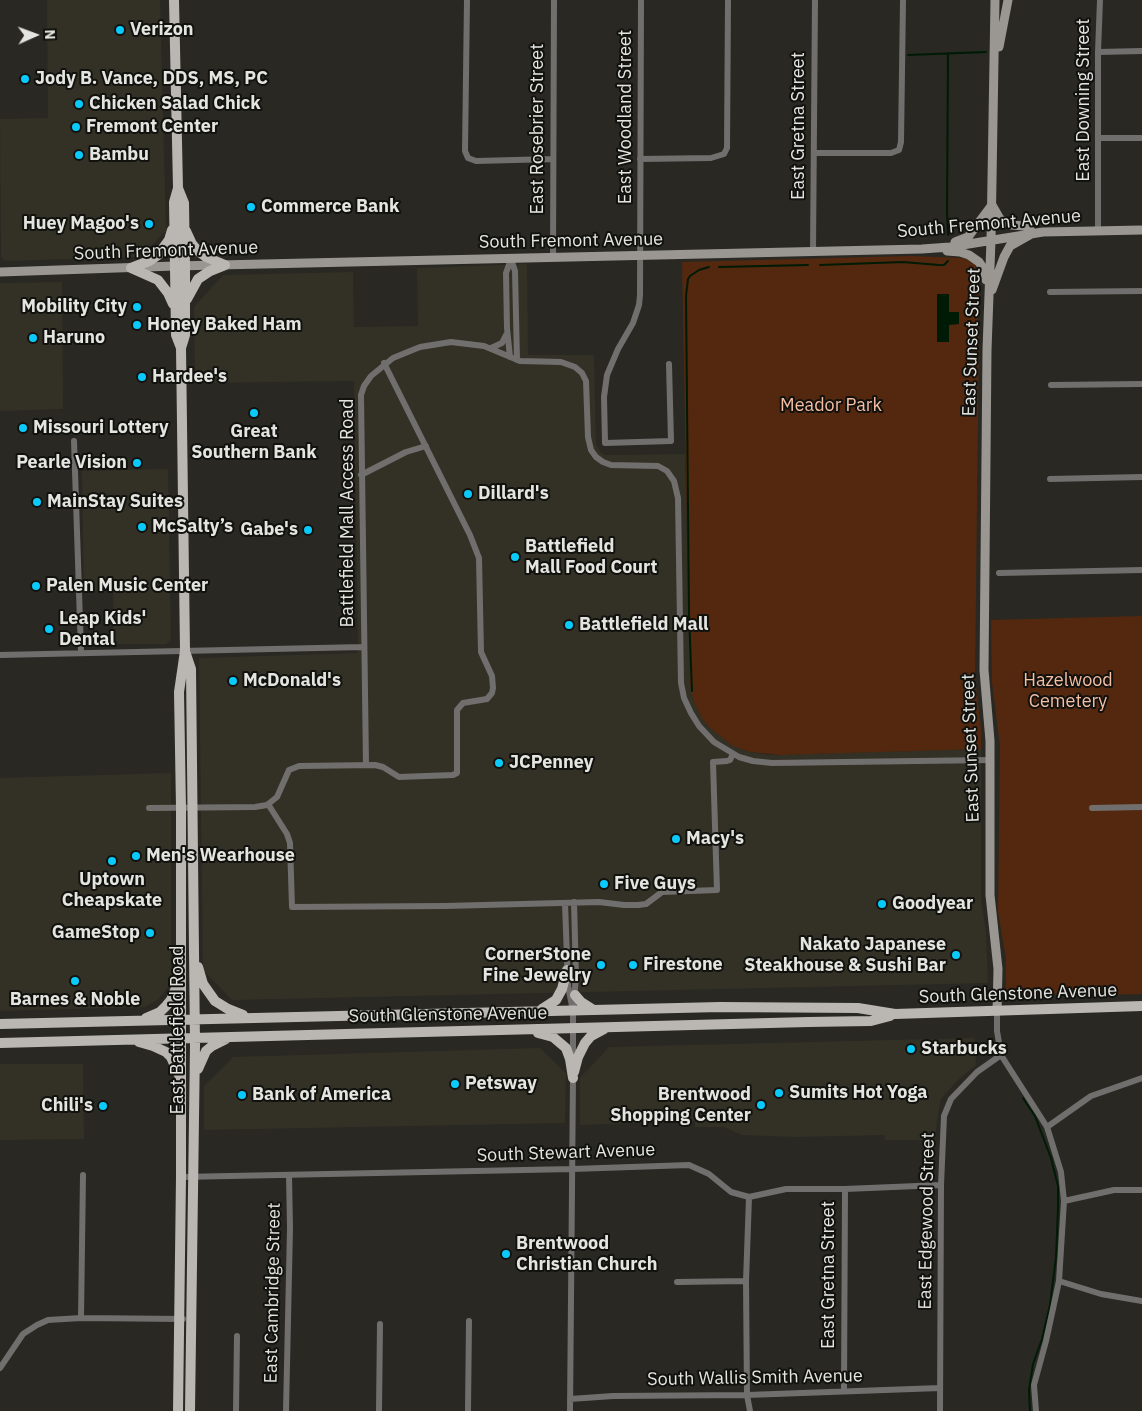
<!DOCTYPE html>
<html>
<head>
<meta charset="utf-8">
<style>
	body { margin:0 }
	#map { position:relative; width:1142px; height:1411px; overflow:hidden; background:#292823; font-family:"IBM Plex Sans",sans-serif }
	canvas { display:block }
	.north { position:absolute; left:10px; top:10px; width:50px; height:50px; -webkit-text-stroke:4px #11110e; paint-order:stroke; rotate:88deg; font-size:14px; font-weight:700; line-height:20px; text-align:center; color:#e4e4e0 }
	.north::after { content:''; display:block; margin:auto; width:18px; height:22px; background:#e4e4e0; clip-path:polygon(50% 0,100% 100%,50% 72%,0 100%) }
</style>
</head>
<body>
<div id="map">
<canvas width="1142" height="1411"></canvas>
<div class="north">N</div>
</div>
<script>
const ctx = document.querySelector('canvas').getContext('2d');
ctx.lineJoin = 'round';
function fillPath(path, color) {
  ctx.fillStyle = color;
  ctx.fill(path, 'evenodd');
}
function toPath(rows) {
  const path = new Path2D();
  for (const r of rows) {
    path.moveTo(r[0], r[1]);
    for (let i = 2; i < r.length; i += 2) path.lineTo(r[i], r[i + 1]);
  }
  return path;
}
function trace(path, color, width, dash) {
  ctx.strokeStyle = color;
  ctx.lineWidth = width;
  ctx.lineCap = dash ? 'butt' : 'round';
  ctx.setLineDash(dash || []);
  ctx.stroke(path);
}
function write(font, color, halo, rows, align = 'center') {
  ctx.font = font + ' "IBM Plex Sans",sans-serif';
  ctx.lineWidth = 4;
  ctx.setLineDash([]);
  ctx.textBaseline = 'middle';
  ctx.strokeStyle = halo;
  ctx.fillStyle = color;
  for (const [text, x, y, turn = 0] of rows) {
    ctx.save();
    ctx.translate(x, y);
    ctx.rotate((+turn || 0) * Math.PI / 180);
    ctx.textAlign = isNaN(turn) ? turn : align;
    if (halo) ctx.strokeText(text, 0, 0);
    ctx.fillText(text, 0, 0);
    ctx.restore();
  }
}
const built = toPath([
	[47,0,160,0,166,231,140,257,5,261,1,257,0,119,48,118],
	[527,264,528,355,594,355,596,443,601,453,605,455,615,455,685,454,690,684,694,702,709,727,733,746,750,752,768,755,981,749,981,900,986,931,988,983,232,1000,203,970,199,658,358,653,354,381,195,383,194,307,223,275,353,272,354,327,418,326,417,268],
	[62,282,63,409,0,411,0,283],
	[168,469,171,640,166,644,114,644,113,591,84,591,82,471],
	[171,773,171,983,159,999,145,1007,0,1011,0,778],
	[975,1038,976,1065,957,1081,941,1099,938,1115,935,1140,885,1140,885,1135,796,1137,742,1135,724,1127,695,1127,695,1121,580,1125,580,1078,609,1047],
	[540,1048,566,1073,565,1123,204,1130,204,1086,233,1057],
	[0,1064,83,1064,84,1139,0,1140]
]);
const green = toPath([
	[911,256,964,258,975,265,980,276,980,290,977,313,979,329,975,677,981,729,981,749,781,755,750,752,733,746,709,727,702,718,694,702,690,684,682,262],
	[1142,616,1142,994,1097,995,1077,993,1010,995,1006,991,1006,959,998,912,1000,746,992,682,991,620]
]);
const water = toPath([
	[937,294,949,294,949,312,959,312,959,324,949,325,949,342,937,342]
]);
const stream = toPath([
	[908,55,986,52],
	[948,235,947,212,948,53],
	[820,265,903,262,939,265,944,265,948,261],
	[719,267,808,265],
	[692,691,689,613,686,296,688,279,690,276,699,270,709,267],
	[1023,1098,1035,1116,1051,1158,1058,1186,1058,1209,1056,1257,1050,1305,1042,1339,1033,1364,1029,1390,1030,1411]
]);
const street = toPath([
	[467,0,465,151,468,158,476,161,553,159],
	[641,0,640,295,639,305,633,323,618,349,607,375,604,397,605,443,671,441,669,364],
	[1098,52,1142,51],
	[1098,138,1142,138],
	[814,153,891,153,899,150,901,142,903,0],
	[640,159,711,158,724,154,727,148,728,0],
	[1098,231,1098,52,1100,0],
	[813,252,815,0],
	[553,257,554,0],
	[511,259,515,271,517,360],
	[1050,292,1142,291],
	[491,348,502,343,506,335],
	[510,357,507,328,506,273,511,259],
	[1051,385,1142,384],
	[74,441,81,652],
	[361,475,406,452,426,446],
	[1050,479,1142,477],
	[999,573,1142,570],
	[0,655,363,647],
	[366,765,361,395,364,386,371,376,393,358,420,347,451,342,484,346,520,361,561,362,575,367,582,373,586,381,588,437,591,450,596,457,603,462,611,465,658,466,667,471,674,481,678,498,681,683,684,698,691,713,699,726,714,742,739,757,753,761,772,763,991,760],
	[268,804,287,834,290,843,292,907,445,906,599,902,624,905,638,905,646,904,662,892,717,890,713,762,727,761,730,760,733,754],
	[149,808,255,807,267,805,277,797,289,770,299,766,375,765,383,767,399,777,453,775,457,773,457,710,463,703,487,699,492,693,493,688,492,676,481,652,479,558,470,535,384,363],
	[1092,808,1142,807],
	[565,903,568,986,572,1006],
	[997,1011,997,1031,1001,1055,1047,1127,1061,1172,1064,1201,1059,1281,1046,1341,1034,1385,1036,1411],
	[573,1061,573,1010,576,977,574,902],
	[1047,1127,1091,1096,1142,1078],
	[181,1177,573,1169,689,1165,709,1174,731,1192,749,1197,786,1189,845,1189,941,1185],
	[749,1197,746,1281,747,1395,750,1411],
	[1064,1201,1114,1190,1142,1190],
	[1059,1281,1101,1294,1142,1301],
	[677,1282,746,1281],
	[81,1318,83,1175],
	[0,1368,23,1334,37,1325,48,1320,81,1318,183,1319],
	[844,1391,845,1189],
	[570,1399,613,1396,747,1395,940,1388],
	[236,1411,237,1336],
	[286,1411,290,1228,289,1175],
	[379,1411,380,1324],
	[468,1411,469,1321],
	[570,1411,573,1076],
	[940,1411,941,1185,944,1116,951,1099,977,1072,1001,1055]
]);
const secondary = toPath([
	[995,0,991,240,987,350,984,670,990,741,990,895,998,969,997,1011],
	[999,47,1008,0],
	[955,242,968,237,992,205,1000,219,1011,225,1025,226,1033,233,1010,246,1004,257,992,290],
	[947,251,960,252,969,255,979,262,985,271,986,280],
	[0,272,175,266,922,249,950,247,1043,232,1142,230]
]);
const primary = toPath([
	[174,0,178,188,174,202,176,335,181,348],
	[178,188,184,203,185,266,185,335,181,348,185,651,179,692,181,808,181,1177,178,1411],
	[186,231,192,244,197,250,206,257,225,265],
	[131,268,158,280,168,293,173,304],
	[131,268,149,261,158,255,169,240,172,230],
	[187,299,198,279,210,271,225,265],
	[186,654,191,669,195,1045,190,1411],
	[198,967,203,984,215,1001,228,1009,243,1015],
	[575,995,581,1002,592,1009],
	[542,1009,556,1000,562,989,567,970],
	[146,1018,160,1012,166,1006,171,1000,178,983],
	[0,1024,720,1007,858,1008,895,1014,1142,1006],
	[538,1033,553,1037,566,1048,570,1059,573,1078],
	[139,1042,153,1046,166,1052,171,1057,179,1075],
	[0,1043,808,1022,871,1021,890,1016],
	[198,1069,206,1051,212,1046,226,1039],
	[574,1072,578,1057,585,1043,591,1036,604,1029]
]);
const markers = [
	[120,30,5,"#09cafa"],
	[25,79,5,"#09cafa"],
	[79,104,5,"#09cafa"],
	[76,127,5,"#09cafa"],
	[79,155,5,"#09cafa"],
	[251,207,5,"#09cafa"],
	[149,224,5,"#09cafa"],
	[137,307,5,"#09cafa"],
	[137,325,5,"#09cafa"],
	[33,338,5,"#09cafa"],
	[142,377,5,"#09cafa"],
	[254,413,5,"#09cafa"],
	[23,428,5,"#09cafa"],
	[137,463,5,"#09cafa"],
	[468,494,5,"#09cafa"],
	[37,502,5,"#09cafa"],
	[142,527,5,"#09cafa"],
	[308,530,5,"#09cafa"],
	[515,557,5,"#09cafa"],
	[36,586,5,"#09cafa"],
	[569,625,5,"#09cafa"],
	[49,629,5,"#09cafa"],
	[233,681,5,"#09cafa"],
	[499,763,5,"#09cafa"],
	[676,839,5,"#09cafa"],
	[136,856,5,"#09cafa"],
	[112,861,5,"#09cafa"],
	[604,884,5,"#09cafa"],
	[882,904,5,"#09cafa"],
	[150,933,5,"#09cafa"],
	[956,955,5,"#09cafa"],
	[601,965,5,"#09cafa"],
	[633,965,5,"#09cafa"],
	[75,981,5,"#09cafa"],
	[911,1049,5,"#09cafa"],
	[455,1084,5,"#09cafa"],
	[779,1093,5,"#09cafa"],
	[242,1095,5,"#09cafa"],
	[761,1105,5,"#09cafa"],
	[103,1106,5,"#09cafa"],
	[506,1254,5,"#09cafa"]
];
const poiNames = [
	["Verizon",130,30],
	["Jody B. Vance, DDS, MS, PC",35,79],
	["Chicken Salad Chick",89,104],
	["Fremont Center",86,127],
	["Bambu",89,155],
	["Commerce Bank",261,207],
	["Huey Magoo's",139,224,"right"],
	["Mobility City",127,307,"right"],
	["Honey Baked Ham",147,325],
	["Haruno",43,338],
	["Hardee's",152,377],
	["Missouri Lottery",33,428],
	["Great",254,432,"center"],
	["Southern Bank",254,453,"center"],
	["Pearle Vision",127,463,"right"],
	["Dillard's",478,494],
	["MainStay Suites",47,502],
	["McSalty’s",152,527],
	["Gabe's",298,530,"right"],
	["Battlefield",525,547],
	["Mall Food Court",525,568],
	["Palen Music Center",46,586],
	["Leap Kids'",59,619],
	["Dental",59,640],
	["Battlefield Mall",579,625],
	["McDonald's",243,681],
	["JCPenney",509,763],
	["Macy's",686,839],
	["Men's Wearhouse",146,856],
	["Uptown",112,880,"center"],
	["Cheapskate",112,901,"center"],
	["Five Guys",614,884],
	["Goodyear",892,904],
	["GameStop",140,933,"right"],
	["Nakato Japanese",946,945,"right"],
	["Steakhouse & Sushi Bar",946,966,"right"],
	["CornerStone",591,955,"right"],
	["Fine Jewelry",591,976,"right"],
	["Firestone",643,965],
	["Barnes & Noble",75,1000,"center"],
	["Starbucks",921,1049],
	["Petsway",465,1084],
	["Sumits Hot Yoga",789,1093],
	["Bank of America",252,1095],
	["Brentwood",751,1095,"right"],
	["Shopping Center",751,1116,"right"],
	["Chili's",93,1106,"right"],
	["Brentwood",516,1244],
	["Christian Church",516,1265]
];
const streetNames = [
	["East Downing Street",1084,100,-90],
	["East Woodland Street",626,117,-90],
	["East Gretna Street",799,126,-90],
	["East Rosebrier Street",538,129,-90],
	["South Fremont Avenue",989,224,-5],
	["South Fremont Avenue",571,241,-1],
	["South Fremont Avenue",166,251,-2],
	["East Sunset Street",972,342,-88],
	["Battlefield Mall Access Road",348,513,-90],
	["East Sunset Street",971,748,-92],
	["South Glenstone Avenue",1018,994,-2],
	["South Glenstone Avenue",448,1015,-1],
	["East Battlefield Road",178,1030,-90],
	["South Stewart Avenue",566,1153,-2],
	["East Edgewood Street",927,1221,-89],
	["East Gretna Street",829,1275,-90],
	["East Cambridge Street",273,1293,-89],
	["South Wallis Smith Avenue",755,1378,-1]
];
const parkNames = [
	["Meador Park",831,406],
	["Hazelwood",1068,681],
	["Cemetery",1068,702]
];
fillPath(built, '#333126');
fillPath(green, '#54280f');
fillPath(water, '#001b05');
trace(stream, '#001b05', 2);
trace(street, '#716f6d', 6);
trace(secondary, '#9a9793', 9);
trace(primary, '#bab6b2', 10);
for (const [x, y, r, color] of markers) {
  const dot = new Path2D();
  dot.arc(x, y, r, 0, 2 * Math.PI);
  ctx.fillStyle = color;
  ctx.fill(dot);
  trace(dot, '#11110e', 2);
}
write('bold 18px', '#e4e4e0', '#11110e', poiNames, 'left');
write('18px', '#e4e4e0', '#11110e', streetNames);
write('18px', '#f6bea3', '#11110e', parkNames);
</script>
</body>
</html>
